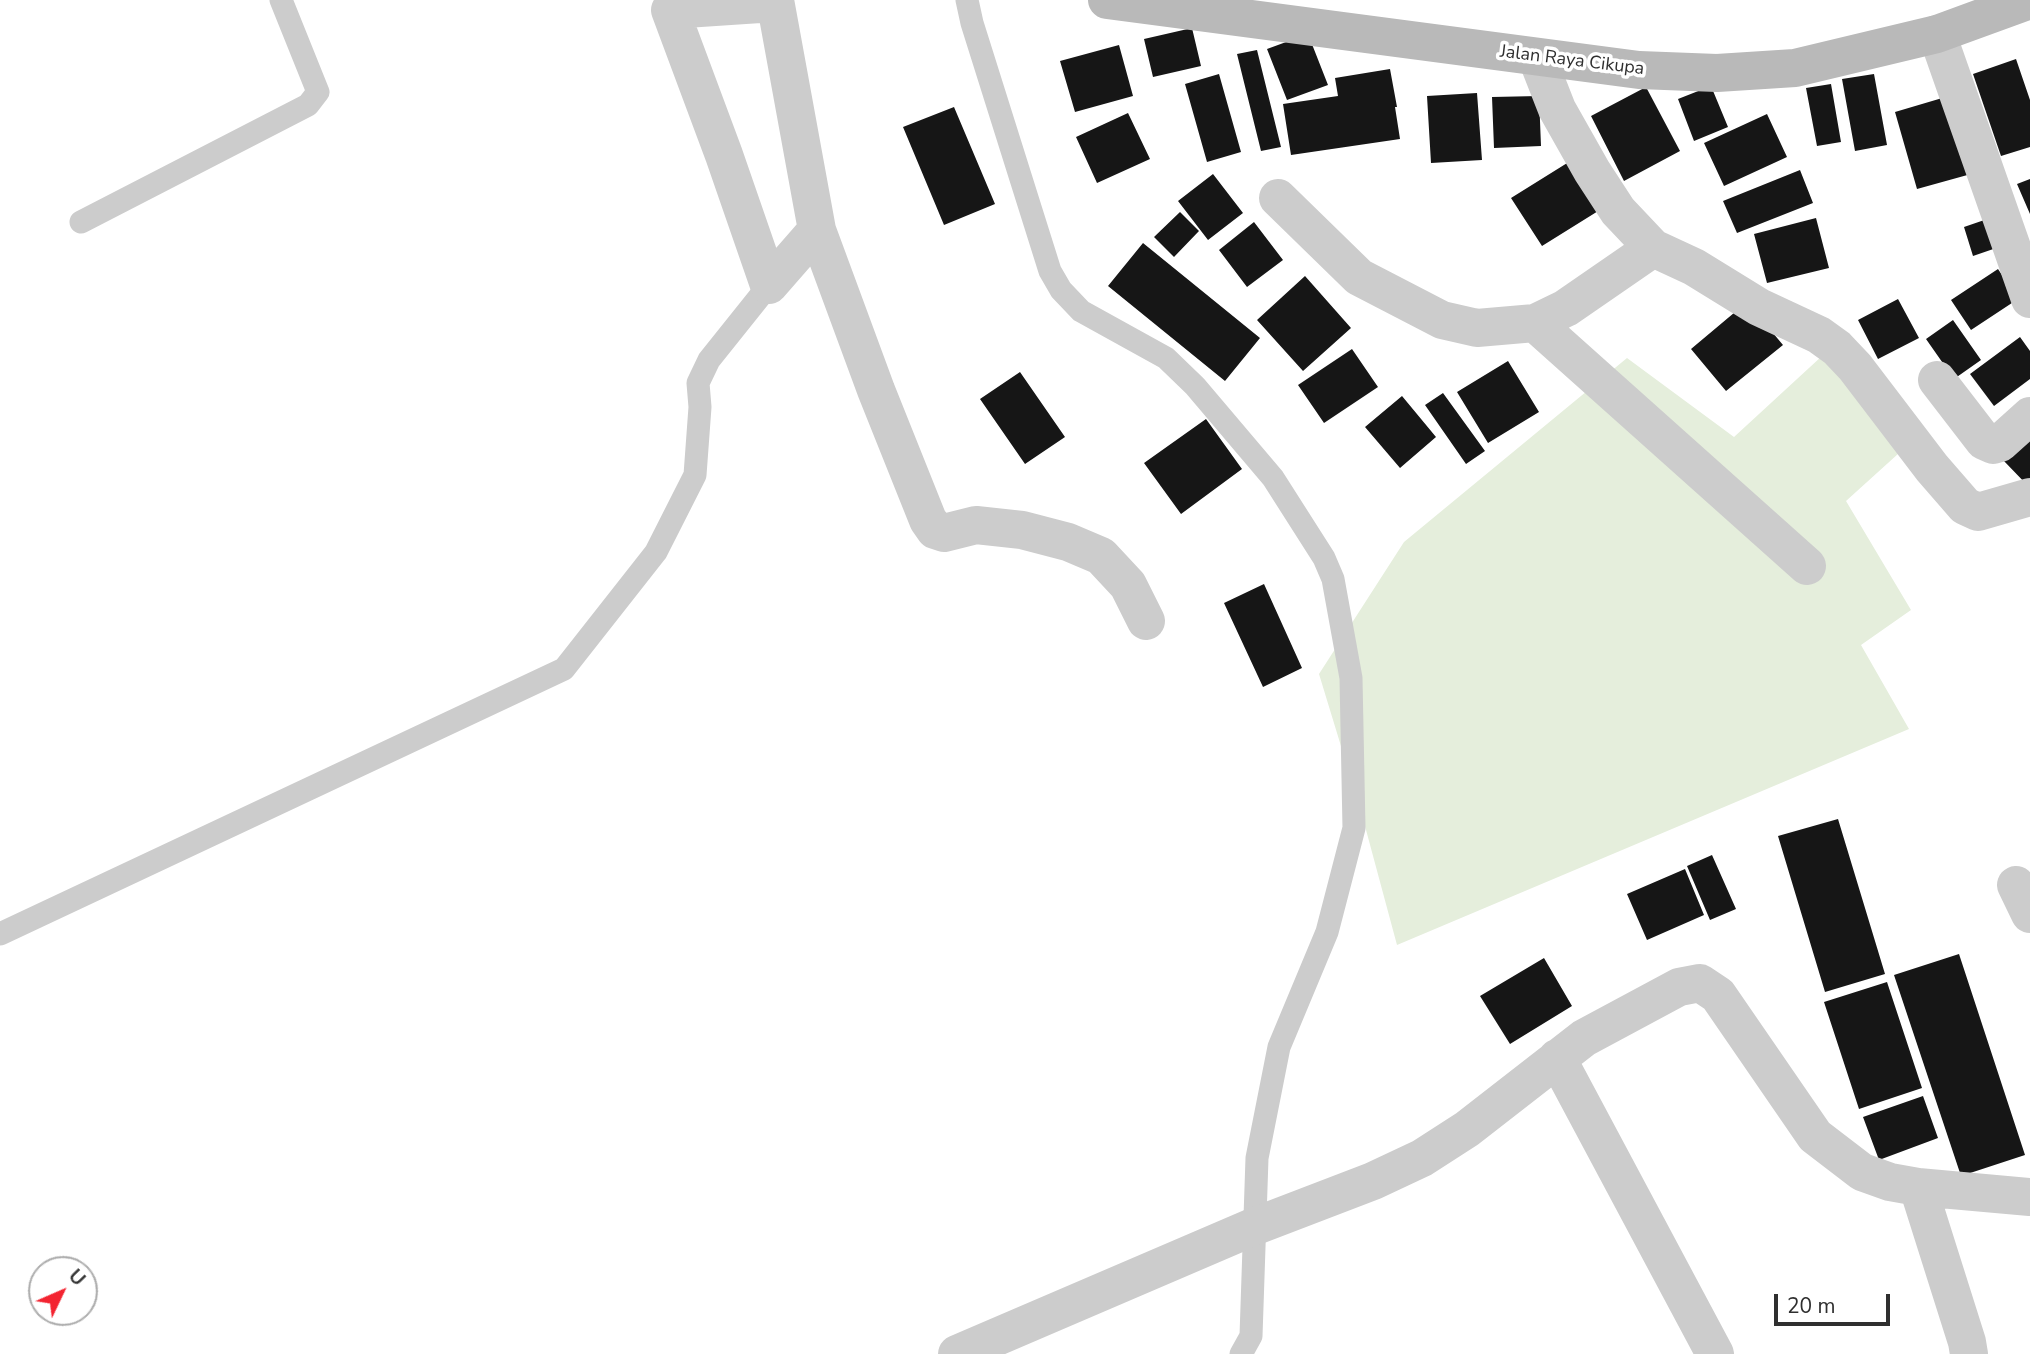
<!DOCTYPE html>
<html>
<head>
<meta charset="utf-8">
<style>
	body { margin:0 }
	#map { position:relative; width:2030px; height:1354px; overflow:hidden; background:#fff; font-family:"Nunito Sans",sans-serif }
	canvas { display:block }
	.north { position:absolute; left:28px; top:1256px; width:70px; height:70px; box-sizing:border-box; background:#fff; border:2px solid #acacac; border-radius:50%; rotate:46deg; font-size:19px; font-weight:700; line-height:28px; text-align:center; color:#2f2f2f }
	.north::after { content:''; display:block; margin:auto; width:24px; height:32px; background:#f32431; clip-path:polygon(50% 0,100% 100%,50% 72%,0 100%) }
	.scale { position:absolute; left:1774px; top:1294px; width:116px; height:32px; box-sizing:border-box; border:4px solid #2f2f2f; border-top:0; padding-left:9px; font-size:21px; line-height:24px; white-space:nowrap; color:#2f2f2f; -webkit-text-stroke:5px #fff; paint-order:stroke }
</style>
</head>
<body>
<div id="map">
<canvas width="2030" height="1354"></canvas>
<div class="north">U</div>
<div class="scale">20 m</div>
</div>
<script>
const ctx = document.querySelector('canvas').getContext('2d');
ctx.lineJoin = 'round';
function fillPath(path, color) {
  ctx.fillStyle = color;
  ctx.fill(path, 'evenodd');
}
function toPath(rows) {
  const path = new Path2D();
  for (const r of rows) {
    path.moveTo(r[0], r[1]);
    for (let i = 2; i < r.length; i += 2) path.lineTo(r[i], r[i + 1]);
  }
  return path;
}
function trace(path, color, width, dash) {
  ctx.strokeStyle = color;
  ctx.lineWidth = width;
  ctx.lineCap = dash ? 'butt' : 'round';
  ctx.setLineDash(dash || []);
  ctx.stroke(path);
}
function write(font, color, halo, rows, align = 'center') {
  ctx.font = font + ' "Nunito Sans",sans-serif';
  ctx.lineWidth = 7;
  ctx.setLineDash([]);
  ctx.textBaseline = 'middle';
  ctx.strokeStyle = halo;
  ctx.fillStyle = color;
  for (const [text, x, y, turn = 0] of rows) {
    ctx.save();
    ctx.translate(x, y);
    ctx.rotate((+turn || 0) * Math.PI / 180);
    ctx.textAlign = isNaN(turn) ? turn : align;
    if (halo) ctx.strokeText(text, 0, 0);
    ctx.fillText(text, 0, 0);
    ctx.restore();
  }
}
const green = toPath([
	[1822,356,1909,444,1846,501,1911,610,1861,645,1909,729,1397,945,1362,815,1319,674,1404,542,1627,358,1734,437]
]);
const building = toPath([
	[1192,28,1201,66,1153,77,1144,39],
	[1308,34,1328,85,1287,100,1267,49],
	[1119,45,1133,96,1075,112,1060,61],
	[1257,50,1281,147,1261,151,1237,54],
	[2016,59,2030,100,2030,147,2001,156,1973,74],
	[1390,69,1397,107,1395,107,1400,139,1291,155,1283,104,1338,96,1335,78],
	[1219,74,1241,152,1207,162,1185,84],
	[1874,74,1887,145,1855,151,1842,79],
	[1831,84,1841,142,1817,146,1806,88],
	[1711,86,1728,127,1694,141,1678,99],
	[1646,87,1680,151,1624,181,1591,116],
	[1477,93,1482,160,1431,163,1427,96],
	[1539,96,1541,146,1494,148,1492,97],
	[1949,96,1971,174,1917,189,1895,112],
	[954,107,995,204,944,225,903,127],
	[1128,113,1150,159,1097,183,1076,137],
	[1767,114,1787,157,1724,186,1704,143],
	[1572,160,1603,208,1542,246,1511,198],
	[1800,170,1813,203,1737,233,1723,201],
	[1213,174,1243,213,1208,240,1178,201],
	[2030,179,2030,214,2017,184],
	[1180,212,1199,231,1174,257,1154,237],
	[1996,216,2005,245,1973,256,1964,227],
	[1816,218,1829,268,1767,283,1754,234],
	[1254,222,1283,260,1247,287,1219,250],
	[1143,243,1260,338,1225,381,1108,286],
	[1998,269,2018,299,1971,330,1951,300],
	[1305,276,1351,328,1303,371,1257,320],
	[1898,299,1919,338,1878,359,1858,320],
	[1747,302,1783,345,1726,391,1691,349],
	[1953,320,1981,360,1954,379,1926,339],
	[2020,337,2030,351,2030,379,1994,406,1970,374],
	[1352,349,1378,387,1324,423,1298,385],
	[1508,361,1539,412,1488,443,1457,392],
	[1020,372,1065,437,1025,464,980,399],
	[1443,393,1485,451,1466,464,1425,405],
	[1402,396,1436,437,1400,468,1365,427],
	[1206,419,1242,469,1181,514,1144,463],
	[2030,433,2030,488,2003,460],
	[1264,584,1302,668,1263,687,1224,603],
	[1838,819,1885,974,1825,992,1778,836],
	[1712,855,1736,909,1710,920,1687,866],
	[1685,869,1704,915,1647,940,1627,894],
	[1959,954,2025,1155,1961,1176,1894,975],
	[1544,958,1572,1006,1510,1044,1480,996],
	[1887,982,1922,1088,1859,1109,1824,1002],
	[1923,1096,1938,1138,1879,1160,1863,1117]
]);
const service = toPath([
	[967,0,972,23,1050,271,1061,290,1081,311,1166,358,1195,386,1273,478,1324,558,1333,579,1351,678,1354,828,1327,932,1279,1047,1257,1158,1251,1336,1241,1354],
	[81,222,308,105,318,92,281,0],
	[0,934,564,669,656,552,695,475,700,407,698,383,709,360,769,285]
]);
const minor = toPath([
	[775,0,817,230,876,390,928,520,935,530,944,533,976,525,1022,530,1068,542,1101,556,1128,585,1146,621],
	[775,3,670,10,724,155,769,285,817,230],
	[1937,34,2030,299],
	[1278,198,1359,277,1442,320,1477,328,1535,323,1566,308,1653,248,1618,211,1592,171,1557,109,1537,58],
	[1653,248,1694,267,1759,307,1819,335,1837,348,1855,367,1932,468,1965,506,1978,512,2030,497],
	[1535,323,1807,566],
	[1937,380,1984,441,1993,445,2000,443,2030,416],
	[2016,885,2030,914],
	[1557,1058,1715,1354],
	[1918,1187,1967,1342,1969,1354],
	[957,1354,1253,1227,1373,1181,1422,1158,1467,1129,1584,1038,1679,987,1700,983,1718,995,1815,1136,1862,1172,1890,1182,1918,1187,2030,1197]
]);
const secondary = toPath([
	[1107,0,1639,70,1717,73,1795,68,1937,34,2030,0]
]);
const streetNames = [
	["Jalan Raya Cikupa",1572,61,7]
];
fillPath(green, '#e5eedc');
fillPath(building, '#161616');
trace(service, '#ccc', 23);
trace(minor, '#ccc', 38);
trace(secondary, '#b9b9b9', 38);
write('18px', '#2f2f2f', '#fff', streetNames);
</script>
</body>
</html>
